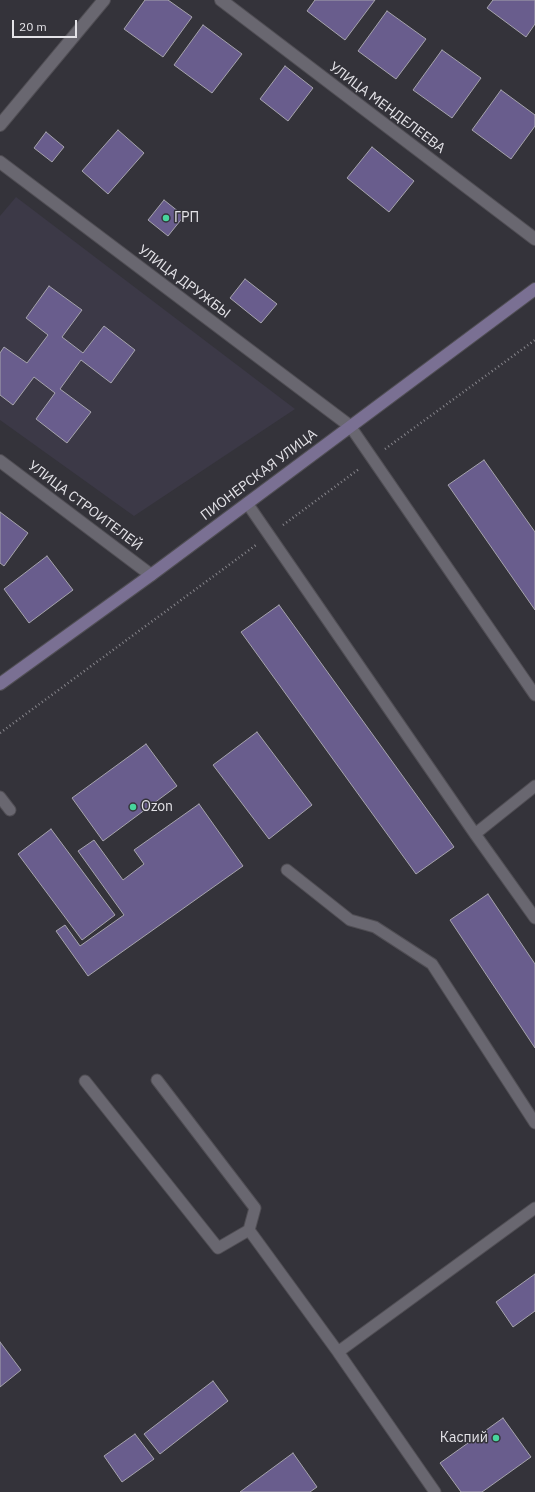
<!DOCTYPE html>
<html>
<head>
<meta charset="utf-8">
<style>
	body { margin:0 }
	#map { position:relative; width:535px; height:1492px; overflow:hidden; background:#34333a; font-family:"IBM Plex Sans",sans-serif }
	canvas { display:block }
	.scale { position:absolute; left:12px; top:20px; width:65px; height:18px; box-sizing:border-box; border:2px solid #e3e2e7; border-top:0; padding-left:5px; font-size:12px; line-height:14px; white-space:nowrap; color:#e3e2e7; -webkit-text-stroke:3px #34333a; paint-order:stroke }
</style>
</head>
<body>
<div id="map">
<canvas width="535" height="1492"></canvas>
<div class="scale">20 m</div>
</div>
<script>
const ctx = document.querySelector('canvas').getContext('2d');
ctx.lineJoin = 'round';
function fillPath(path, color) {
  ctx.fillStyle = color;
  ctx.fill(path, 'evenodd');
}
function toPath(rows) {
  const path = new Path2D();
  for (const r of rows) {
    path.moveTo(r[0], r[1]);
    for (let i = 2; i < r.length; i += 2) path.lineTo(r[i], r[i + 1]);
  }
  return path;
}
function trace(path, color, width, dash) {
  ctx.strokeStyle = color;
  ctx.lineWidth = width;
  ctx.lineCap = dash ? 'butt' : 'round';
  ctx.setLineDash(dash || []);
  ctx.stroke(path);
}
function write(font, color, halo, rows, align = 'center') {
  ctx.font = font + ' "IBM Plex Sans",sans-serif';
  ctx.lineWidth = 3;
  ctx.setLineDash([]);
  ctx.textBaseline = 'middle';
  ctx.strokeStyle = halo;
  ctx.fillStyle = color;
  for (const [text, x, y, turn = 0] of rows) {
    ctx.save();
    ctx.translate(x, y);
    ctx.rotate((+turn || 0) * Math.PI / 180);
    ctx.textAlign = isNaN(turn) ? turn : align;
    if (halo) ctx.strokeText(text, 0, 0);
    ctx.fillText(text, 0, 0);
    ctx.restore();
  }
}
const built = toPath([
	[16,197,295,409,134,516,0,420,0,216]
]);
const building = toPath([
	[145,0,168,0,192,17,163,57,124,29,145,0],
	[315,0,375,0,345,40,307,11,315,0],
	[493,0,535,0,535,24,526,37,487,8,493,0],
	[387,11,426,39,396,79,358,51,387,11],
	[203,25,242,54,212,93,174,65,203,25],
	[442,50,481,78,452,118,413,90,442,50],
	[285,66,313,88,288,121,260,99,285,66],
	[501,90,535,115,535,126,511,159,472,130,501,90],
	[118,130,144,153,108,194,82,171,118,130],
	[46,132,64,147,52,162,34,148,46,132],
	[372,147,414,181,389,212,347,178,372,147],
	[164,200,184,216,168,236,148,220,164,200],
	[245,279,277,304,261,323,230,298,245,279],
	[49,286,82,310,62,337,83,353,104,326,135,350,111,383,81,360,60,389,91,412,67,443,36,419,55,393,34,377,13,405,0,395,0,353,4,347,27,363,48,335,26,318,49,286],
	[484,460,535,532,535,610,448,485,484,460],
	[0,512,28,533,4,566,0,563,0,512],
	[47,556,73,590,29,623,4,589,47,556],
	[279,605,454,847,416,874,241,632,279,605],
	[257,732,312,805,269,839,213,765,257,732],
	[146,744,177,786,103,841,72,798,146,744],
	[199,804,243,866,88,976,56,931,65,925,80,946,124,915,78,851,94,840,123,880,144,864,134,850,199,804],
	[51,829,115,915,82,940,18,854,51,829],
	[488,894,535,964,535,1048,450,920,488,894],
	[535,1274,535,1311,513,1327,496,1302,535,1274],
	[0,1342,21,1370,0,1387,0,1342],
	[213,1381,228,1401,160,1454,144,1434,213,1381],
	[503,1418,531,1457,482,1492,461,1492,440,1463,503,1418],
	[135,1434,154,1459,122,1482,104,1456,135,1434],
	[293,1453,317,1487,310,1492,240,1492,293,1453]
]);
const path = toPath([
	[385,449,535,340],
	[283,525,359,469],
	[0,733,256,545]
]);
const lane = toPath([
	[350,426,535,695],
	[247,503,475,834,535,918],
	[0,797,10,810],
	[475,834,535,786],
	[287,870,350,920,375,927,432,964,535,1123],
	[157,1080,255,1208,249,1230],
	[85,1081,218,1248,249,1230,338,1352,435,1492],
	[338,1352,535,1208]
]);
const street = toPath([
	[221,0,535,239],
	[0,125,104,0],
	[0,162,350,426],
	[0,461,151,575]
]);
const secondary = toPath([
	[0,684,151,575,535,289]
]);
const markers = [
	[166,218,4,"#47d49d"],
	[133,807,4,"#47d49d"],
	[496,1438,4,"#47d49d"]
];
const streetNames = [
	["УЛИЦА МЕНДЕЛЕЕВА",387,108,37],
	["УЛИЦА ДРУЖБЫ",184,282,37],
	["ПИОНЕРСКАЯ УЛИЦА",259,475,-37],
	["УЛИЦА СТРОИТЕЛЕЙ",85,506,37]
];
const poiNames = [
	["ГРП",174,218],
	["Ozon",141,807],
	["Каспий",488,1438,"right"]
];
fillPath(built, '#3c3947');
fillPath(building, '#695d8d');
trace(building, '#a6a4ad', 1);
trace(lane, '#504e54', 13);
trace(street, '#504e54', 14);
trace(secondary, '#504e54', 14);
trace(path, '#87868c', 2.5, [1, 3]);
trace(lane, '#696770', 11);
trace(street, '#696770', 12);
trace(secondary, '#7a7093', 12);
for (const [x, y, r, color] of markers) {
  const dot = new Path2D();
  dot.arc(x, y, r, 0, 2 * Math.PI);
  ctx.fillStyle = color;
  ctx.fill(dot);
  trace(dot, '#34333a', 1.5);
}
write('14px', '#e3e2e7', '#34333a', streetNames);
write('14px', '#e3e2e7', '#34333a', poiNames, 'left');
</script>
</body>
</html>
